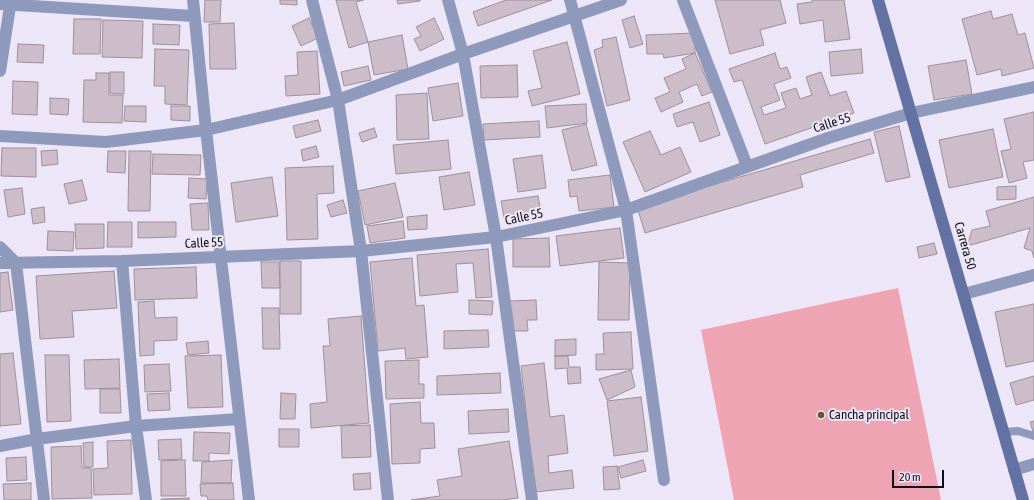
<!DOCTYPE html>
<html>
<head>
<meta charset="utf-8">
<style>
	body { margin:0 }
	#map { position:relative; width:1034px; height:500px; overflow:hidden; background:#ede6f8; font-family:"Asap Condensed",sans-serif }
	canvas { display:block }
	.scale { position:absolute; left:892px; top:470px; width:52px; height:18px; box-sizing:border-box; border:2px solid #110f15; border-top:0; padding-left:5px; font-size:12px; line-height:14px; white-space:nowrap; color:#110f15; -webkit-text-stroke:3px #ede6f8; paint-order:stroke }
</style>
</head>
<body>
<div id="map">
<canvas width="1034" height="500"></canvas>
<div class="scale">20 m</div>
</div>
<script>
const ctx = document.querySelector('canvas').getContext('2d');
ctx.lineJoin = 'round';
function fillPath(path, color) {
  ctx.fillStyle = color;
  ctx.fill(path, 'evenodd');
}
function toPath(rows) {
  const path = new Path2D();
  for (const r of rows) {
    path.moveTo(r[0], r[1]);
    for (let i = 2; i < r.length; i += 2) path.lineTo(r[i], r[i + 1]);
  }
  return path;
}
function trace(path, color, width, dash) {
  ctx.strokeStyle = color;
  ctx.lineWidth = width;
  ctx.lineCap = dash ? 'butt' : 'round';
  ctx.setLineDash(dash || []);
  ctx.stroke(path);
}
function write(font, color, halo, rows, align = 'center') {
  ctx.font = font + ' "Asap Condensed",sans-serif';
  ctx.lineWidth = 4;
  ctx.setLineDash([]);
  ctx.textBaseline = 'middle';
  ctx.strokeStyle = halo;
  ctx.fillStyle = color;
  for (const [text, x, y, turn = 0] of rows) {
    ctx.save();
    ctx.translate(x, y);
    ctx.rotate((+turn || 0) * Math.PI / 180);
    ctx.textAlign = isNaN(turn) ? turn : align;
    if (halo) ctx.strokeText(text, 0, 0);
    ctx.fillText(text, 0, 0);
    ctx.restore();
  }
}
const green = toPath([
	[898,288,941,500,734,500,701,330]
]);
const building = toPath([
	[205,0,221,0,220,22,204,22,205,0],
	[280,0,297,0,297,5,280,4,280,0],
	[336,0,364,0,356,2,368,42,349,48,336,0],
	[397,0,420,0,420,1,398,4,397,0],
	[506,0,552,0,478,26,473,12,506,0],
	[715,0,780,0,786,23,760,30,764,45,730,54,715,0],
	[812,0,844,0,850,39,825,42,823,20,800,24,797,4,812,2,812,0],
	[991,11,993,19,1012,14,1018,35,1025,33,1034,68,1002,76,1001,69,977,75,962,19,991,11],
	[634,16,643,44,630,48,622,20,634,16],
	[309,18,318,38,301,46,292,26,309,18],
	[434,18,444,39,420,51,414,39,421,36,416,27,434,18],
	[74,19,101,19,100,54,73,54,74,19],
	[103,20,143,21,142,58,102,57,103,20],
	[234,23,236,69,210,69,209,24,234,23],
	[153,24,180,25,179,45,153,44,153,24],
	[694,33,695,53,664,58,663,54,647,54,646,35,694,33],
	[402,35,408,69,374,75,368,42,402,35],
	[616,37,630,100,607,106,594,50,603,47,602,40,616,37],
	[567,42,580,94,532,106,528,91,542,88,533,51,567,42],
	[18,44,44,45,43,63,17,62,18,44],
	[155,49,189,50,187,105,165,104,165,86,154,86,155,49],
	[861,49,863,73,831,76,829,52,861,49],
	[317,51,320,94,286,96,285,76,298,75,297,52,317,51],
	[695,53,712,92,702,96,697,84,679,92,683,102,661,112,655,98,670,92,664,78,686,69,682,59,695,53],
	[775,53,780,69,787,67,791,78,774,84,780,100,761,107,764,115,786,108,781,93,796,88,800,99,812,95,806,77,821,72,830,96,846,91,854,113,765,144,742,80,734,82,729,69,775,53],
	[966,60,972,94,934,100,928,66,966,60],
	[517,65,518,97,481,98,480,66,517,65],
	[368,66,371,80,344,86,341,72,368,66],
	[110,72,124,72,124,94,110,93,110,72],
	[96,73,109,73,109,95,123,95,122,123,83,122,84,80,96,80,96,73],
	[13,81,38,82,37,115,12,114,13,81],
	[458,83,463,116,433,121,428,88,458,83],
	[427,93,429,139,397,140,396,95,427,93],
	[50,98,69,99,68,115,50,114,50,98],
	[709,102,720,135,700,142,693,122,677,127,673,114,709,102],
	[586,104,587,123,547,128,545,106,586,104],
	[125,106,146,106,146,122,124,121,125,106],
	[171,106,190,106,190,121,171,120,171,106],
	[1034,112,1034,160,1023,162,1027,178,1009,183,1001,151,1011,149,1004,119,1034,112],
	[318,120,321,131,296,138,293,126,318,120],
	[539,121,540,137,484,140,483,124,539,121],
	[586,124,597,165,572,171,562,130,586,124],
	[899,126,910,177,886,182,874,132,899,126],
	[374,128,377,137,362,142,359,133,374,128],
	[993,129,1003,177,949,188,939,140,993,129],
	[650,131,661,155,680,147,691,172,645,192,623,142,650,131],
	[870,139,874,153,800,175,803,187,645,233,637,207,870,139],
	[448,140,451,169,396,174,393,145,448,140],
	[316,146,319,157,303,161,301,150,316,146],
	[2,148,36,148,36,177,1,176,2,148],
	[57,150,58,164,42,166,41,151,57,150],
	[108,151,126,151,125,173,107,172,108,151],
	[129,151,151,151,150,211,128,211,129,151],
	[153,154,201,155,200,175,152,174,153,154],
	[542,155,546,188,518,192,513,159,542,155],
	[333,166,334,193,317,194,318,239,287,240,285,168,333,166],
	[469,172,475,205,444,210,439,177,469,172],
	[610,175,614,207,579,211,577,196,570,197,568,180,610,175],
	[272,177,278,216,236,222,231,183,272,177],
	[189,178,207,179,206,199,188,198,189,178],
	[82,180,87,200,69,204,64,184,82,180],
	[395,183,403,217,365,225,358,191,395,183],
	[1016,186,1016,199,997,200,997,187,1016,186],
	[22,188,25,214,8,217,4,190,22,188],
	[538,196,541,212,504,218,501,201,538,196],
	[1034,197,1034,258,1032,251,1024,248,1030,228,971,245,968,243,972,230,990,226,986,211,1034,197],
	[343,200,347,213,331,217,327,205,343,200],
	[208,203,209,230,192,230,190,204,208,203],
	[44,207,45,222,33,224,31,209,44,207],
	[427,215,427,229,408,230,407,217,427,215],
	[403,221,405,238,370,243,367,226,403,221],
	[108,222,132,222,132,247,107,247,108,222],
	[138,222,176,222,176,237,138,238,138,222],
	[75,224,104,224,104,248,76,249,75,224],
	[620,228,624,258,560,266,556,236,620,228],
	[48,231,74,232,73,251,47,250,48,231],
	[549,238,550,267,513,267,513,239,549,238],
	[934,243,937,254,919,258,917,247,934,243],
	[488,249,492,297,476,298,473,263,456,264,458,292,420,296,417,255,488,249],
	[412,258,416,306,424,305,428,357,406,359,405,348,378,351,370,262,412,258],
	[280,261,301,261,301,314,280,314,280,261],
	[261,262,279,262,280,288,262,288,261,262],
	[599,262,630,263,629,320,598,320,599,262],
	[196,267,197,298,135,300,134,269,196,267],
	[114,271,117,308,72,311,74,337,40,339,36,276,114,271],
	[8,272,13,310,0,312,0,273,8,272],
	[469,300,493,301,492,315,469,314,469,300],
	[536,300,537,320,527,320,528,331,511,331,510,301,536,300],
	[154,301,155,318,177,317,177,340,154,341,154,355,140,356,138,302,154,301],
	[1034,304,1034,361,1006,367,995,312,1034,304],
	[262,308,279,308,280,349,263,349,262,308],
	[361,316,369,423,311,428,310,404,327,402,323,346,330,346,328,319,361,316],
	[488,330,489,347,444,349,444,331,488,330],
	[631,332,633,369,596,370,596,354,604,354,603,333,631,332],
	[576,339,576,355,555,356,555,340,576,339],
	[208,341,209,353,188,355,186,343,208,341],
	[13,353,21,424,0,426,0,354,13,353],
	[45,355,69,355,71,421,47,422,45,355],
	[221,355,223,407,188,408,185,356,221,355],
	[555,356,568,356,569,367,580,367,581,383,568,384,567,368,555,369,555,356],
	[119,359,120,388,85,389,84,360,119,359],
	[419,360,419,384,424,384,424,398,386,399,385,361,419,360],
	[544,363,550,417,564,415,568,453,548,456,549,473,572,470,574,488,535,492,521,366,544,363],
	[169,364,171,391,145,392,144,365,169,364],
	[631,370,635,387,607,400,599,379,631,370],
	[500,373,501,393,437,395,437,376,500,373],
	[1034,376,1034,400,1016,405,1010,383,1034,376],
	[100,389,120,389,121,413,100,413,100,389],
	[169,393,170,410,148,411,147,394,169,393],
	[281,393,296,394,295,419,280,419,281,393],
	[641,397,648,451,614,456,607,401,641,397],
	[420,402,421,423,434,423,435,448,420,449,420,463,392,464,390,404,420,402],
	[508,409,509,432,469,434,468,411,508,409],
	[1034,421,1034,435,1030,422,1034,421],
	[370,425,371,457,342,458,341,426,370,425],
	[279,429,299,429,299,447,279,447,279,429],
	[194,432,230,433,229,454,209,453,209,461,193,461,194,432],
	[181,439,182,459,159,460,158,440,181,439],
	[131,440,132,494,94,495,93,469,108,468,107,441,131,440],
	[509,441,518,498,502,500,411,500,440,496,437,480,462,476,458,449,509,441],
	[93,442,93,467,84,467,83,443,93,442],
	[81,446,82,468,91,468,92,498,52,499,51,447,81,446],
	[26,457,27,480,7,481,6,458,26,457],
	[185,460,186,496,161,496,161,461,185,460],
	[232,460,231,483,201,483,202,462,232,460],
	[643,460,646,471,621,478,618,467,643,460],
	[617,466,620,489,604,490,603,467,617,466],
	[370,473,371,489,354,490,353,474,370,473],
	[31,483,31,500,4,500,3,484,31,483],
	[233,483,234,500,208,500,207,496,201,496,200,484,233,483],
	[189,498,189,500,161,500,161,499,189,498]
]);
const lane = toPath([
	[1003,432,1018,431,1034,436]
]);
const street = toPath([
	[193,0,206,130,249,500],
	[312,0,338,100,361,251,388,500],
	[448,0,463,54,496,237,532,500],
	[570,0,626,210,664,480],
	[683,0,747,166],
	[0,4,193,16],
	[0,71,11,0],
	[0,136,106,142,206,130,338,100,463,54,621,0],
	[0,247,16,263,44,500],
	[122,261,136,426,146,500],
	[0,263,122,261,361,251,496,237,626,210,828,138,911,113,1034,87],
	[964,294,1034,275],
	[0,446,37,439,136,426,239,419],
	[1014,470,1034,464]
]);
const secondary = toPath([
	[878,0,1023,500]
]);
const markers = [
	[821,415,4,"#645c28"]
];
const streetNames = [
	["Calle 55",832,123,-18],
	["Calle 55",524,217,-12],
	["Calle 55",204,243,-3],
	["Carrera 50",965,246,74]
];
const poiNames = [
	["Cancha principal",829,415]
];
fillPath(green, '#efa4b4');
fillPath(building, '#cdbcc9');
trace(building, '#9f8f9b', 1);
trace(lane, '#8f99bb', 8);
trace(street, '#8f99bb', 12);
trace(secondary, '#6472a3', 12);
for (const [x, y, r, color] of markers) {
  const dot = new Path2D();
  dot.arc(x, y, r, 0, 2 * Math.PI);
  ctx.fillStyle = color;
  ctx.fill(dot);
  trace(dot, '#ede6f8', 1.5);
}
write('13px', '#110f15', '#ede6f8', streetNames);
write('13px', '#110f15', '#ede6f8', poiNames, 'left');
</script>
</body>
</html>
